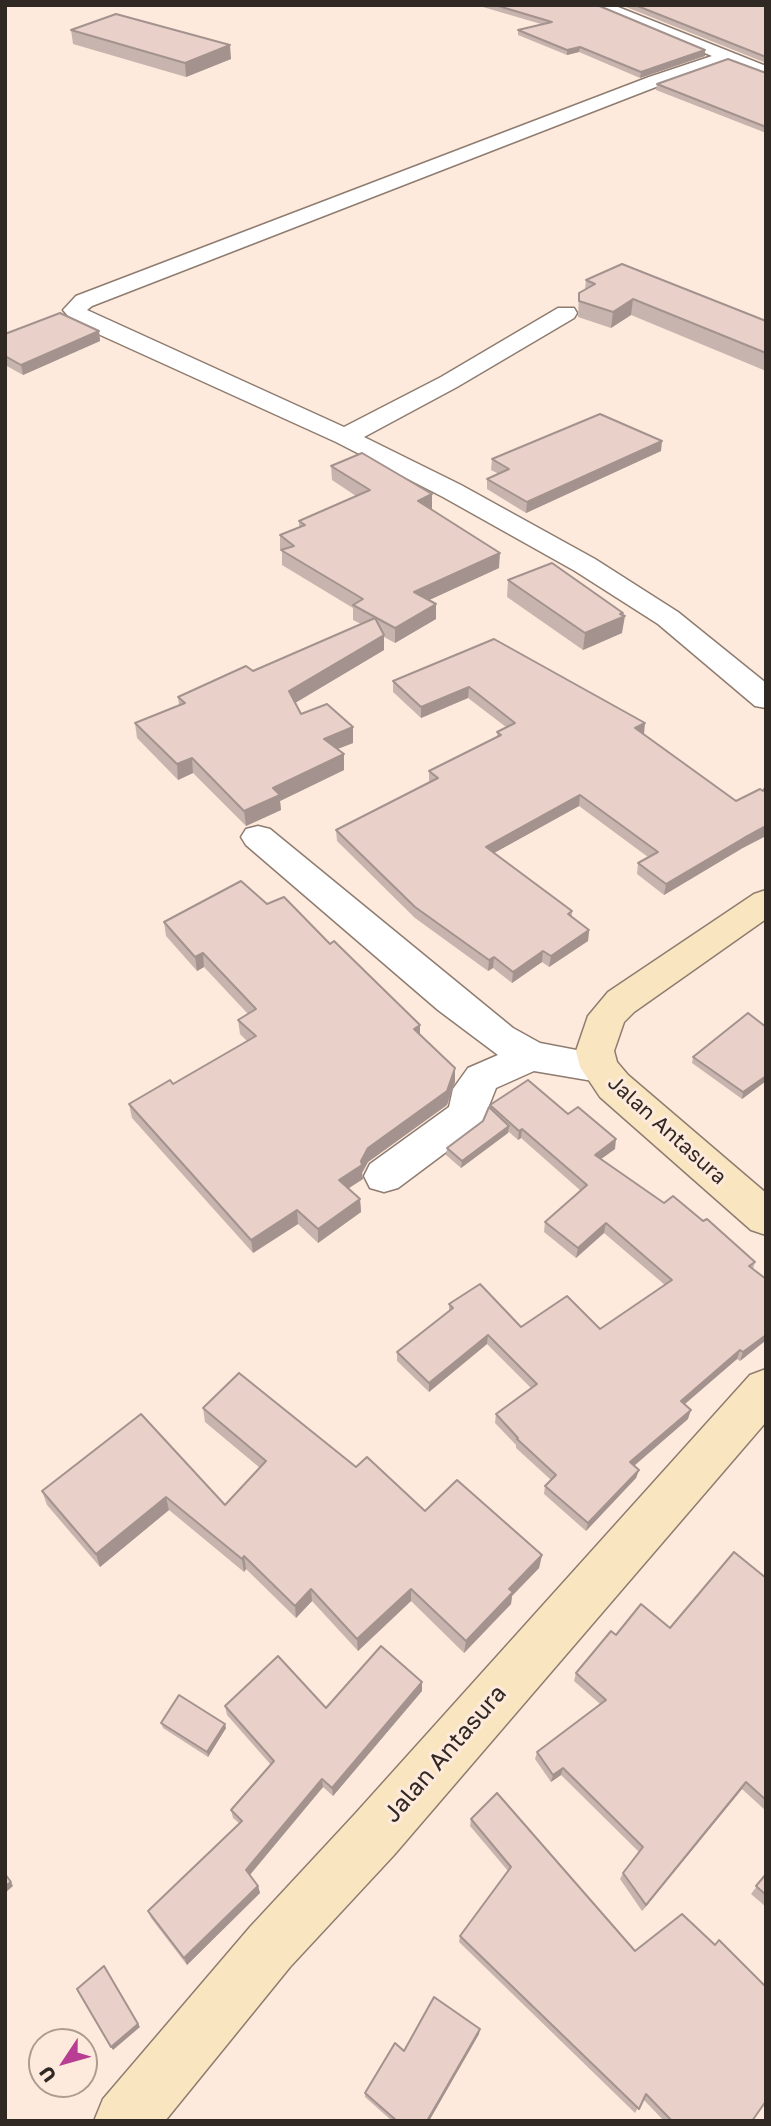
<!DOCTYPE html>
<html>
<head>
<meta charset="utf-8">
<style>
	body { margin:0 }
	#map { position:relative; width:771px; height:2126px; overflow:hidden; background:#feeadc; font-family:"Golos Text",sans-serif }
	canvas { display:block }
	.frame { position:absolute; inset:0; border:7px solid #302823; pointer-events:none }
	.north { position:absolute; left:28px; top:2028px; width:70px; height:70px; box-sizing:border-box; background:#feeadc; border:2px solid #ac9c92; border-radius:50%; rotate:234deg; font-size:19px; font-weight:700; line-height:28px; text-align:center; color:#302823 }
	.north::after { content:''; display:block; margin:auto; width:24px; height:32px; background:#b73e92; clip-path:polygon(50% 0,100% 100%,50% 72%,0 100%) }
</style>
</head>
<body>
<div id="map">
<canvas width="771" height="2126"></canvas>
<div class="frame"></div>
<div class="north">U</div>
</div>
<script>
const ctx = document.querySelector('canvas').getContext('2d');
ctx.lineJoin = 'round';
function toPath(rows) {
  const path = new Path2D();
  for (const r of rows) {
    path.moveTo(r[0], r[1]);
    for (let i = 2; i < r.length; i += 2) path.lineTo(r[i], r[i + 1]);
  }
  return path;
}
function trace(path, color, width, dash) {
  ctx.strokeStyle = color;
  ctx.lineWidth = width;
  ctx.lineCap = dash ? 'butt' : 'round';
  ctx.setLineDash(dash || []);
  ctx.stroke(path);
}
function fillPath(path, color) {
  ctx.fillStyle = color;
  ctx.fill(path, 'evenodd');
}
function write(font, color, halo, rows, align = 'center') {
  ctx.font = font + ' "Golos Text",sans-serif';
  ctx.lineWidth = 6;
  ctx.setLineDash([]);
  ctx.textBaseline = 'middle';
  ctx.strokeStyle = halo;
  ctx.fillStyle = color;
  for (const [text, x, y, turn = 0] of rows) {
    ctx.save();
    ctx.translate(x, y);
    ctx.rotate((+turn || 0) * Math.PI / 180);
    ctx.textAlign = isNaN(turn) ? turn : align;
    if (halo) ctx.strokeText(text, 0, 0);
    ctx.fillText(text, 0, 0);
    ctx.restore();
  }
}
const minor = toPath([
	[590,5,613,5,766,66,766,77,727,62,661,85,92,306,87,310,344,427,441,377,558,308,574,308,577,313,574,318,457,387,364,437,461,485,595,559,678,612,766,683,766,708,755,706,658,624,575,571,443,497,336,442,74,323,63,310,76,296,649,77,712,56,590,5],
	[258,826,270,829,513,1028,540,1043,613,1057,618,1067,613,1077,599,1082,534,1071,496,1088,481,1126,398,1188,384,1192,370,1188,364,1176,370,1164,449,1107,453,1089,468,1068,498,1055,438,1010,246,845,241,837,246,829,258,826]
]);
const secondary = toPath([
	[766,890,766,919,634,1012,624,1022,614,1051,617,1062,628,1075,766,1193,766,1235,751,1230,600,1097,580,1067,576,1051,588,1016,608,992,754,894,766,890],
	[766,1369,766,1422,394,1855,290,1967,165,2121,94,2121,103,2099,250,1927,354,1815,750,1375,766,1369]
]);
const wall = toPath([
	[476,5,597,5,705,50,705,56,640,78,579,52,567,55,518,35,518,30,541,24],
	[621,5,766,5,766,63],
	[71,30,231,59,186,77,73,44],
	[766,73,766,133,656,90,657,84],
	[586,280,766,321,766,371,631,315,611,328,578,317,579,293,585,289],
	[99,331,100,341,23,375,5,365,5,334],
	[661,451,526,513,487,489,487,479,499,474,491,470,492,459],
	[331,466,432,509,431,509,499,568,429,600,436,604,436,619,395,643,384,637,384,650,295,703,301,714,353,727,353,743,337,749,344,770,280,801,281,810,246,826,193,773,178,780,137,738,135,723,179,705,178,697,253,671,361,624,353,620,353,608,282,565,282,550,280,549,280,535,299,527,299,521,356,496,332,480],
	[508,580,622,633,583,650,507,597],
	[494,639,643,734,741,849,664,895,637,874,638,863,648,857,579,806,494,853,572,911,572,917,589,930,588,941,549,967,542,962,512,983,493,968,488,971,415,918,337,841,336,830,429,783,429,771,497,737,497,732,506,727,468,698,421,718,393,692,393,681],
	[267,904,330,944,420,1025,420,1035,455,1082,447,1105,368,1162,362,1173,363,1179,348,1188,360,1199,361,1212,318,1243,298,1224,253,1253,132,1118,129,1104,173,1084,247,1041,240,1034,238,1020,248,1014,204,967,197,971,166,936,164,922],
	[766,1027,766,1081,742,1099,692,1063,693,1057],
	[490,1105,568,1114,615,1149,601,1159,664,1203,703,1221,755,1262,753,1269,765,1341,740,1361,737,1359,685,1404,688,1419,634,1466,639,1470,636,1478,586,1531,544,1494,545,1486,551,1480,516,1448,516,1445,495,1423,496,1414,531,1388,487,1344,429,1392,397,1361,397,1352,449,1312,449,1304,521,1327,600,1329,665,1285,604,1233,576,1258,544,1232,545,1222,581,1191,521,1138,518,1140,509,1132,508,1133,461,1168,446,1155,447,1148,483,1121,490,1108],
	[203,1408,356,1467,425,1511,542,1555,539,1568,512,1596,511,1604,464,1653,411,1601,358,1651,312,1601,296,1618,246,1569,244,1572,169,1510,100,1567,47,1505,42,1491,141,1414,225,1505,260,1468,205,1422],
	[766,1578,766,1811,742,1789,642,1911,620,1879,623,1873,639,1852,561,1775,551,1782,535,1759,537,1752,600,1704,574,1681,576,1673,616,1635,670,1628],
	[422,1691,333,1796,323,1787,250,1875,258,1886,260,1893,187,1965,151,1918,148,1911,240,1824,233,1818,231,1810,271,1765,227,1715,225,1706,326,1708],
	[161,1723,226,1728,208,1757,163,1728],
	[471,1819,752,2121,664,2121,643,2099,635,2113,459,1942,460,1936,508,1871,470,1826],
	[766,1874,766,1907,751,1894],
	[479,2034,429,2121,392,2121,365,2097,365,2093,404,2051]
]);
const shadedWall = toPath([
	[230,45,231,59,186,77,185,63],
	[580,47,579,52,567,55,567,50],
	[705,50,705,56,640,78,641,72],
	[633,299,631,315,611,328,613,312],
	[99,331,100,341,23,375,21,365],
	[662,441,661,451,526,513,527,502],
	[432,494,432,509,417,515,418,501],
	[500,553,499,568,414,607,414,592],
	[436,604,436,619,395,643,395,628],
	[623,613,622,617,625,616,622,633,583,650,585,633],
	[384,635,384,650,290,706,289,691],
	[469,687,468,698,421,718,421,707],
	[645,723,644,734,635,728],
	[353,727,353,743,325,754,324,739],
	[344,754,344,770,280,801,281,810,246,826,244,811,273,788],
	[192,758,193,773,178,780,177,764],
	[580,795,579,806,485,858,486,847],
	[766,826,766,836,741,849,664,895,666,884,744,838],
	[589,930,588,941,549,967,551,956],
	[543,951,542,962,512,983,513,972],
	[203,953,204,967,197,971,195,957],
	[494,957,493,968,488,971,489,960],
	[420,1025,420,1040,414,1029],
	[455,1068,455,1082,447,1105,368,1162,362,1173,363,1179,340,1194,339,1180,361,1161,368,1148],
	[766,1076,766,1081,742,1099,743,1092],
	[509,1126,508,1133,461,1168,462,1161],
	[522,1129,521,1138,518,1140,519,1131],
	[616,1139,615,1149,594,1164,595,1155],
	[360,1199,361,1212,318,1243,318,1229],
	[297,1210,298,1224,253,1253,251,1240],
	[606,1223,604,1233,576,1258,578,1248],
	[488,1335,487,1344,429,1392,429,1383],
	[766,1335,765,1341,740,1361,743,1352],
	[740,1350,737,1359,679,1409,681,1401],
	[691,1410,688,1419,628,1471,630,1462],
	[639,1470,636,1478,586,1531,588,1523],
	[166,1497,169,1510,100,1567,96,1554],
	[542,1555,539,1568,512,1596,511,1604,464,1653,466,1641,509,1589],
	[244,1556,246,1569,244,1572,242,1559],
	[311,1589,312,1601,296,1618,295,1606],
	[411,1589,411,1601,358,1651,357,1639],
	[422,1682,422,1691,333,1796,332,1788],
	[225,1724,226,1728,208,1757,207,1752],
	[563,1768,561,1775,551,1782,553,1775],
	[322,1779,323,1787,248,1877,246,1870],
	[746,1782,742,1789,642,1911,646,1905],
	[11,1882,13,1886,5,1893,5,1886],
	[258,1886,260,1893,187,1965,184,1958],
	[106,1970,140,2027,113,2050,111,2047],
	[480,2029,479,2034,429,2121,427,2121]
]);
const building = toPath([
	[495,5,597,5,705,50,641,72,580,47,567,50,518,30,552,22,495,5],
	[635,5,766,5,766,57,635,5],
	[116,14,230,45,185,63,71,30,116,14],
	[728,59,766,73,766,127,657,84,728,59],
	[622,264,766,321,766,353,633,299,613,312,579,301,579,293,595,284,586,280,622,264],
	[60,313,99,331,21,365,5,356,5,334,60,313],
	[600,414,662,441,527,502,487,479,509,469,492,459,600,414],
	[362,453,432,494,418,501,500,553,414,592,436,604,395,628,353,605,363,599,281,550,294,546,280,535,305,525,299,521,370,490,331,466,362,453],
	[552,563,623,613,620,614,625,616,585,633,508,580,552,563],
	[375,618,384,635,289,691,301,714,327,704,353,727,324,739,344,754,273,788,280,795,244,811,192,758,177,764,135,723,185,703,178,697,246,666,253,671,375,618],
	[494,639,645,723,635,728,736,801,760,789,763,791,766,786,766,826,744,838,666,884,638,863,658,852,580,795,486,847,572,911,568,914,589,930,551,956,543,951,513,972,494,957,489,960,415,907,336,830,438,778,429,771,501,735,497,732,515,723,469,687,421,707,393,681,494,639],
	[241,881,267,904,284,897,330,944,334,941,420,1025,414,1029,455,1068,447,1091,368,1148,361,1161,362,1165,339,1180,360,1199,318,1229,297,1210,251,1240,129,1104,170,1080,173,1084,256,1036,238,1020,256,1009,203,953,195,957,164,922,241,881],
	[748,1013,766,1027,766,1076,743,1092,693,1057,748,1013],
	[528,1080,568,1114,578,1107,616,1139,595,1155,664,1203,673,1196,703,1221,707,1219,755,1262,749,1266,766,1279,766,1328,765,1329,766,1335,743,1352,740,1350,681,1401,691,1410,630,1462,639,1470,588,1523,545,1486,556,1475,517,1439,518,1438,496,1414,537,1384,488,1335,429,1383,397,1352,453,1308,449,1304,480,1284,521,1327,567,1296,600,1329,672,1280,606,1223,578,1248,545,1222,587,1185,522,1129,519,1131,490,1105,528,1080],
	[489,1107,509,1126,462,1161,447,1148,483,1121,489,1107],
	[239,1373,356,1467,367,1457,425,1511,457,1480,542,1555,509,1589,513,1592,466,1641,411,1589,357,1639,311,1589,295,1606,244,1556,242,1559,166,1497,96,1554,42,1491,141,1414,225,1505,266,1461,203,1408,239,1373],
	[734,1552,766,1578,766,1800,746,1782,646,1905,623,1873,643,1847,563,1768,553,1775,537,1752,606,1700,576,1673,611,1631,616,1635,641,1604,670,1628,734,1552],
	[381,1646,422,1682,332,1788,322,1779,246,1870,258,1886,184,1958,148,1911,242,1821,231,1810,274,1761,225,1706,278,1656,326,1708,381,1646],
	[179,1695,225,1724,207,1752,161,1723,179,1695],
	[497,1793,635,1951,682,1914,715,1945,719,1940,766,1987,766,2101,752,2121,672,2121,646,2094,639,2109,460,1936,511,1867,471,1819,497,1793],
	[5,1874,11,1882,5,1886,5,1874],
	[766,1874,766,1895,756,1886,766,1874],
	[104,1966,138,2024,111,2047,77,1989,104,1966],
	[434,1997,480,2029,427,2121,397,2121,365,2093,395,2043,404,2051,434,1997]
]);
const streetNames = [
	["Jalan Antasura",667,1130,42]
];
const nearStreetnames = [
	["Jalan Antasura",445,1754,-49]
];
trace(minor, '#8e7c70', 3);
trace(secondary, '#8e7c70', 3);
fillPath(minor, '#fff');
fillPath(secondary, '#fae5c1');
fillPath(wall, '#c8b4ae');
fillPath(shadedWall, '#a3928d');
fillPath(building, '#e9d1ca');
trace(building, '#a3928d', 2);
write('21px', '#302823', '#feeadc', streetNames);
write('24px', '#302823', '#feeadc', nearStreetnames);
</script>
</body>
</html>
